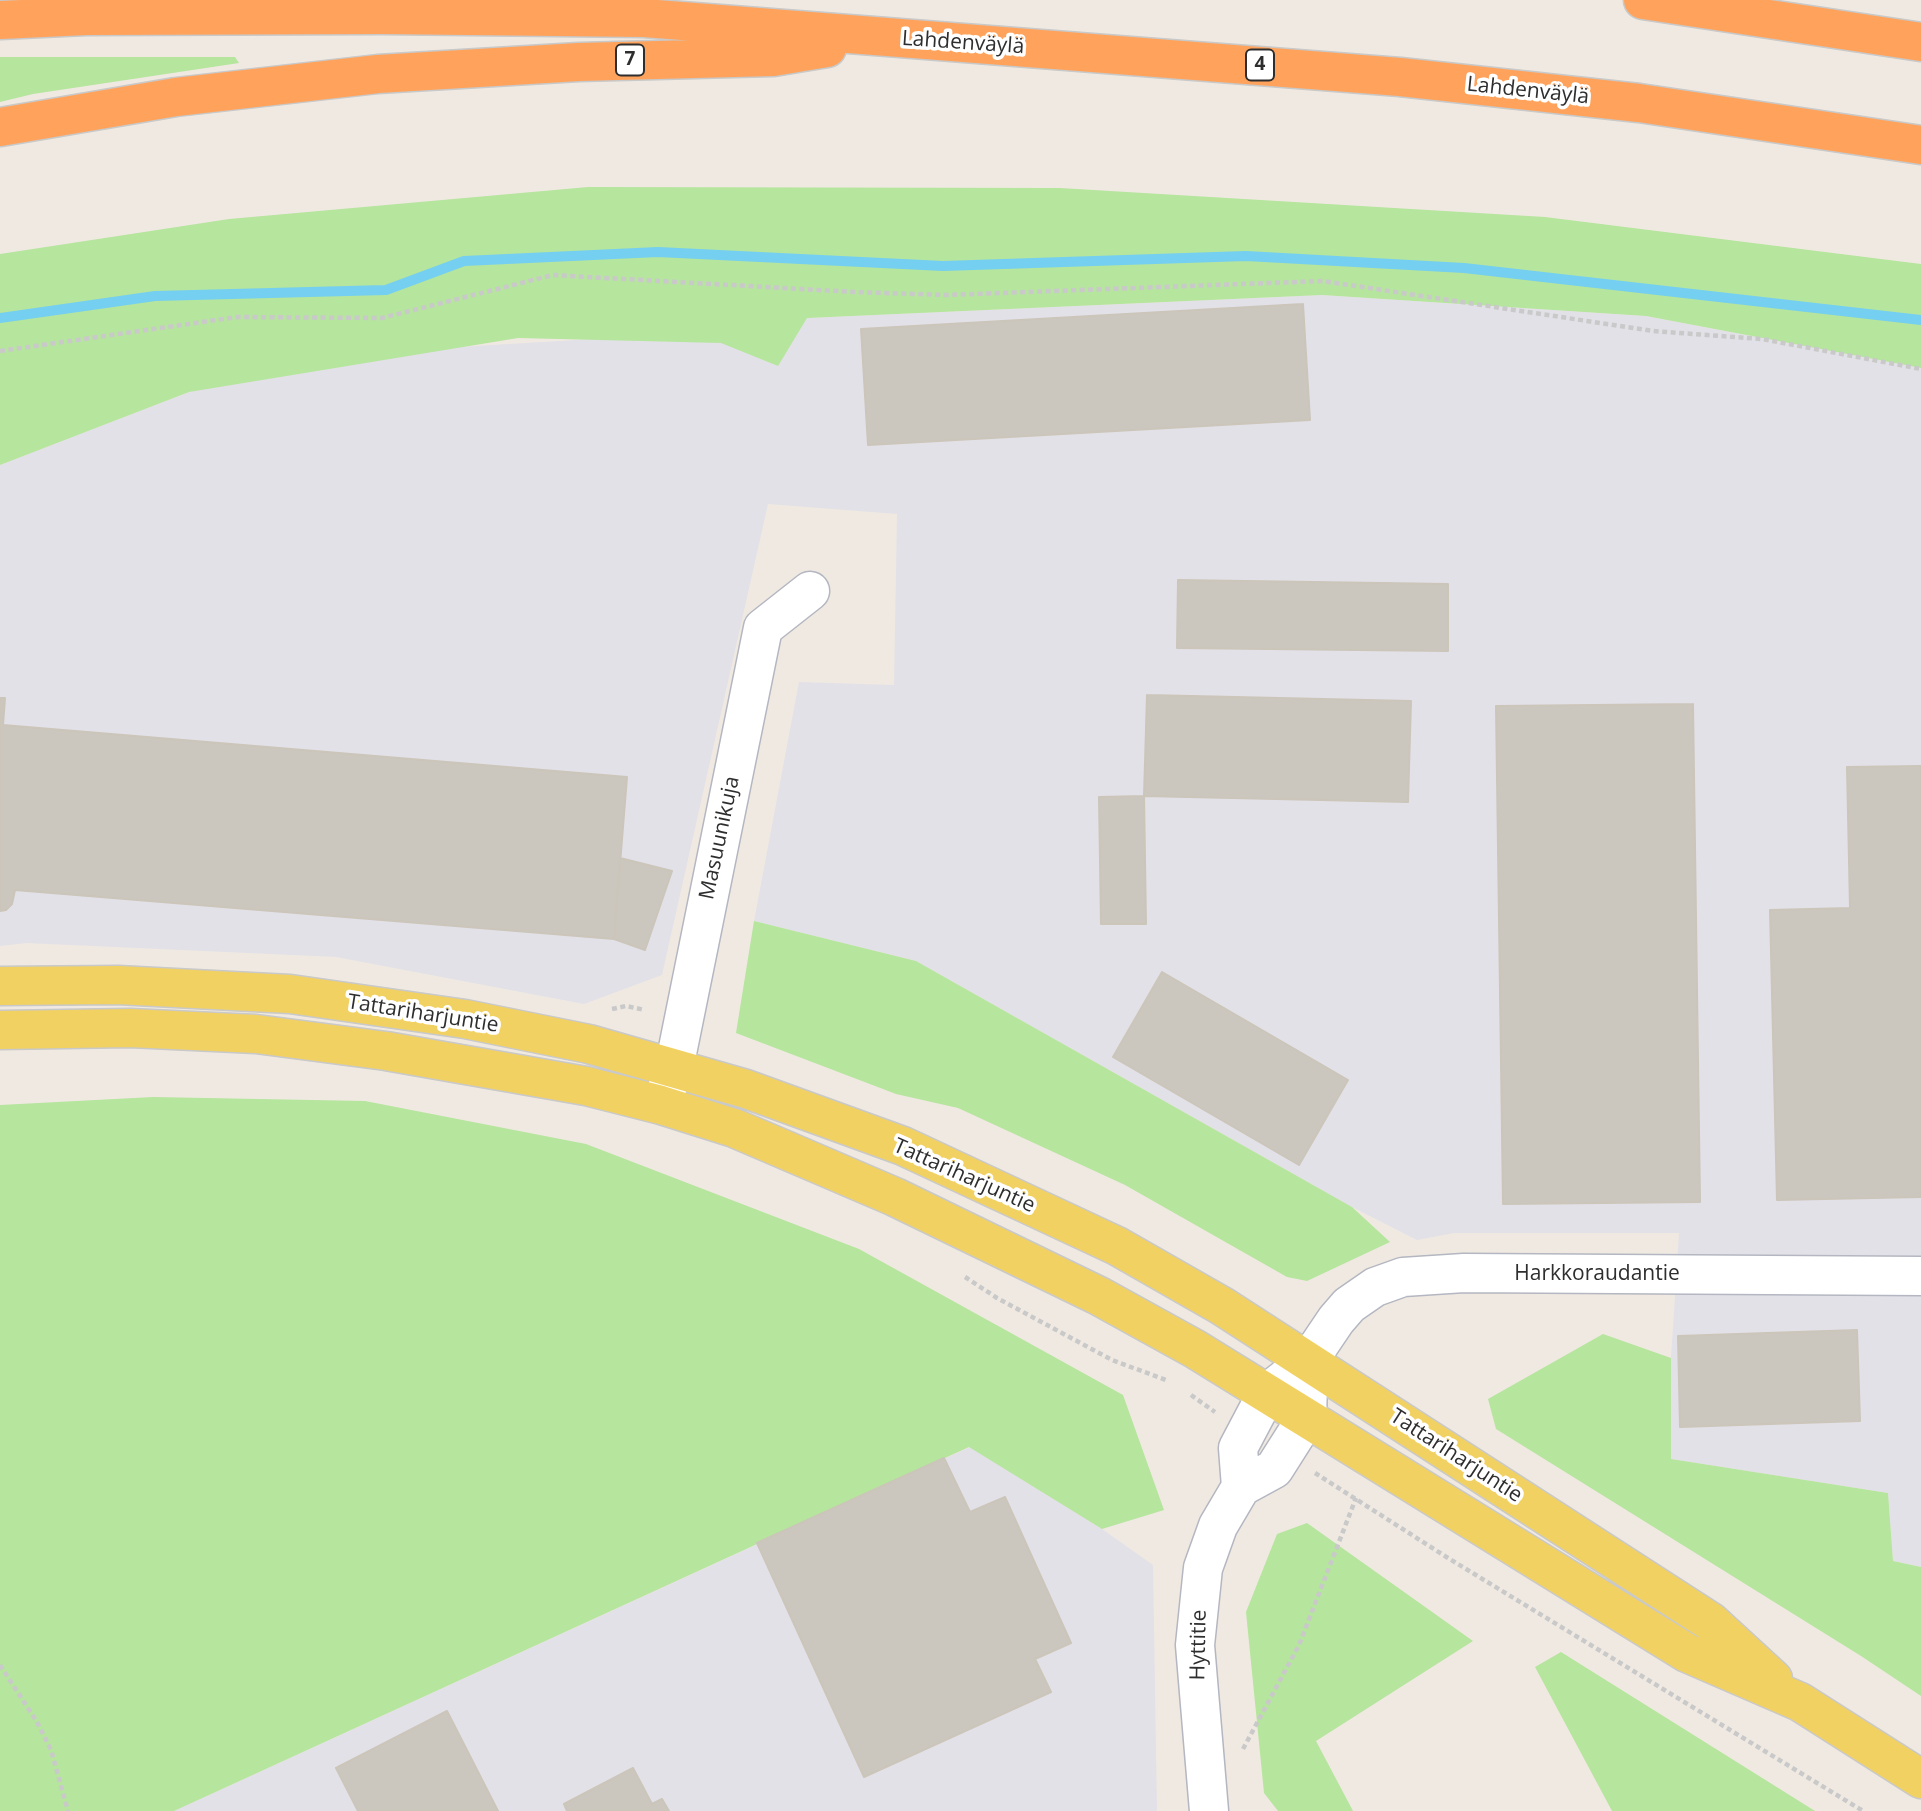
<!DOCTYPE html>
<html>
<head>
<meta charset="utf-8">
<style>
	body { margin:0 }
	canvas { display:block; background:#efe9e1 }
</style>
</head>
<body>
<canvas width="1921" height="1811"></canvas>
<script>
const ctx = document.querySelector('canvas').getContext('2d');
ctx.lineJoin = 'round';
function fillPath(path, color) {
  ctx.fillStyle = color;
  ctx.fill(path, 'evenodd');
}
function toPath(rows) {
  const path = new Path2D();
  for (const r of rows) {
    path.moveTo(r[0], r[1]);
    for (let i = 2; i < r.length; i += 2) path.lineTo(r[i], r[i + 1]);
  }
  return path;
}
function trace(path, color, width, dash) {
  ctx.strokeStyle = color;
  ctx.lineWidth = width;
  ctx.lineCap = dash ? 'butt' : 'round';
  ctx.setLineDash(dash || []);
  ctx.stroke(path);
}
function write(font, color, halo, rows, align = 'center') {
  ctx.font = font + ' "Open Sans",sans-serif';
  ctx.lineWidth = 7;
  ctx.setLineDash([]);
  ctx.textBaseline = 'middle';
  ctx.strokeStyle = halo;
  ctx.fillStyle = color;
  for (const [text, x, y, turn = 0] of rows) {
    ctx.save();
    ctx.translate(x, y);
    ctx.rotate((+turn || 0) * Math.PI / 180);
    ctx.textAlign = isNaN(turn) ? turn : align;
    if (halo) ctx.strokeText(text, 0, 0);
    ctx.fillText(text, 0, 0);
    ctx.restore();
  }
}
const industrial = toPath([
	[1322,295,1646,316,1921,368,1921,1567,1893,1561,1888,1493,1671,1459,1671,1358,1679,1233,1454,1233,1417,1240,1352,1207,916,961,754,921,799,682,894,685,897,514,768,504,662,975,584,1004,336,957,27,943,0,946,0,465,189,392,407,350,746,330,807,318],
	[970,1447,1102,1529,1153,1565,1157,1811,174,1811]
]);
const green = toPath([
	[0,57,235,57,239,63,33,94,0,102],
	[588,187,1060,188,1545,217,1921,264,1921,368,1646,316,1322,295,807,318,778,366,721,343,518,338,189,392,0,465,0,254,229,219],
	[754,921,916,961,1352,1207,1390,1242,1307,1281,1287,1277,1125,1185,958,1108,896,1094,736,1033],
	[153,1097,365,1101,586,1144,859,1249,1123,1395,1164,1510,1102,1529,969,1447,174,1811,0,1811,0,1105],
	[1603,1334,1671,1358,1671,1459,1888,1493,1893,1561,1921,1567,1921,1696,1861,1656,1496,1429,1488,1399],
	[1307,1523,1473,1641,1316,1741,1353,1811,1278,1811,1264,1793,1246,1612,1277,1534],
	[1561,1652,1815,1811,1612,1811,1535,1667]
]);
const stream = toPath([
	[0,318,155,296,386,290,464,261,658,252,943,266,1246,256,1464,268,1921,320]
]);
const building = toPath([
	[1303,304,1310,420,868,445,861,329,1303,304],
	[1178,580,1448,584,1448,651,1177,648,1178,580],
	[1147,695,1411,701,1408,802,1144,796,1147,695],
	[0,698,5,698,3,725,627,777,614,939,15,890,12,904,6,910,0,911,0,698],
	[1693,704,1700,1202,1503,1204,1496,706,1693,704],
	[1921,766,1921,1197,1777,1200,1770,910,1850,908,1847,767,1921,766],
	[1144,796,1146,924,1101,924,1099,797,1144,796],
	[620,858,672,871,645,950,614,939,620,858],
	[1162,972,1348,1080,1299,1165,1113,1057,1162,972],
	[1857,1330,1860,1421,1680,1427,1678,1336,1857,1330],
	[944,1458,970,1512,1005,1497,1071,1643,1035,1659,1051,1692,864,1777,757,1543,944,1458],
	[447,1711,498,1811,358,1811,336,1768,447,1711],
	[633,1768,652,1804,662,1799,669,1811,567,1811,564,1804,633,1768]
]);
const path = toPath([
	[0,351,237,317,382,318,553,275,854,292,946,295,1323,281,1653,331,1762,339,1921,369],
	[612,1009,626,1006,645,1010],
	[965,1277,997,1298,1112,1360,1166,1380],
	[1191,1395,1215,1412],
	[1315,1473,1448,1558,1863,1811],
	[0,1665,37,1722,51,1750,68,1811],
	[1243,1749,1299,1645,1356,1498]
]);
const street = toPath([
	[663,1100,674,1068,763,628,810,591],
	[1241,1487,1238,1448,1267,1393,1309,1360,1336,1320,1349,1305,1375,1287,1403,1277,1464,1273,1921,1276],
	[1209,1811,1195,1645,1203,1568,1218,1526,1241,1487,1274,1469,1307,1417,1308,1384]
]);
const primary = toPath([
	[0,986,118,985,290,994,465,1019,589,1044,746,1089,903,1146,1117,1246,1222,1306,1711,1622,1773,1679],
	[0,1030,130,1028,256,1034,386,1051,586,1086,661,1105,734,1128,895,1197,1099,1296,1195,1349,1687,1653,1800,1702,1921,1779]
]);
const highway = toPath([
	[1643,0,1921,42],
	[0,20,86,16,382,15,644,18,1400,77,1639,103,1921,145],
	[0,127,176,97,378,74,579,62,773,57,827,48]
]);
const shields = [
	[630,60,28],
	[1260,65,28]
];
const shieldNames = [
	["7",630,60],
	["4",1260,65]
];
const streetNames = [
	["Lahdenväylä",963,43,4],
	["Lahdenväylä",1528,91,6],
	["Masuunikuja",720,838,-78],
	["Tattariharjuntie",423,1014,9],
	["Tattariharjuntie",964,1176,24],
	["Harkkoraudantie",1597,1274],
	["Tattariharjuntie",1456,1456,33],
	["Hyttitie",1199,1645,-89]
];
fillPath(industrial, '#e3e1e8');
fillPath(green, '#b6e59e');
trace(stream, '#75cff0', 10);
fillPath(building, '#cbc7bf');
trace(building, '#cbc5ba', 2);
trace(street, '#b4b7c1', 41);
trace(primary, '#c9c9c9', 41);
trace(highway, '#c9c9c9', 41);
trace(path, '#c9c9c9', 4.5, [5, 3.5]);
trace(street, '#fff', 38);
trace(primary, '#f2d163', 38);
trace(highway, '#ffa35c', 38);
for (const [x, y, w] of shields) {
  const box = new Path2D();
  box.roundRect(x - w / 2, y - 15.5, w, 31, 5);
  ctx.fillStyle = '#fff';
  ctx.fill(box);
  trace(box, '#2e2e2e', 2);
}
write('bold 19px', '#2e2e2e', null, shieldNames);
write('21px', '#2e2e2e', '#fff', streetNames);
</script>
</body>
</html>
